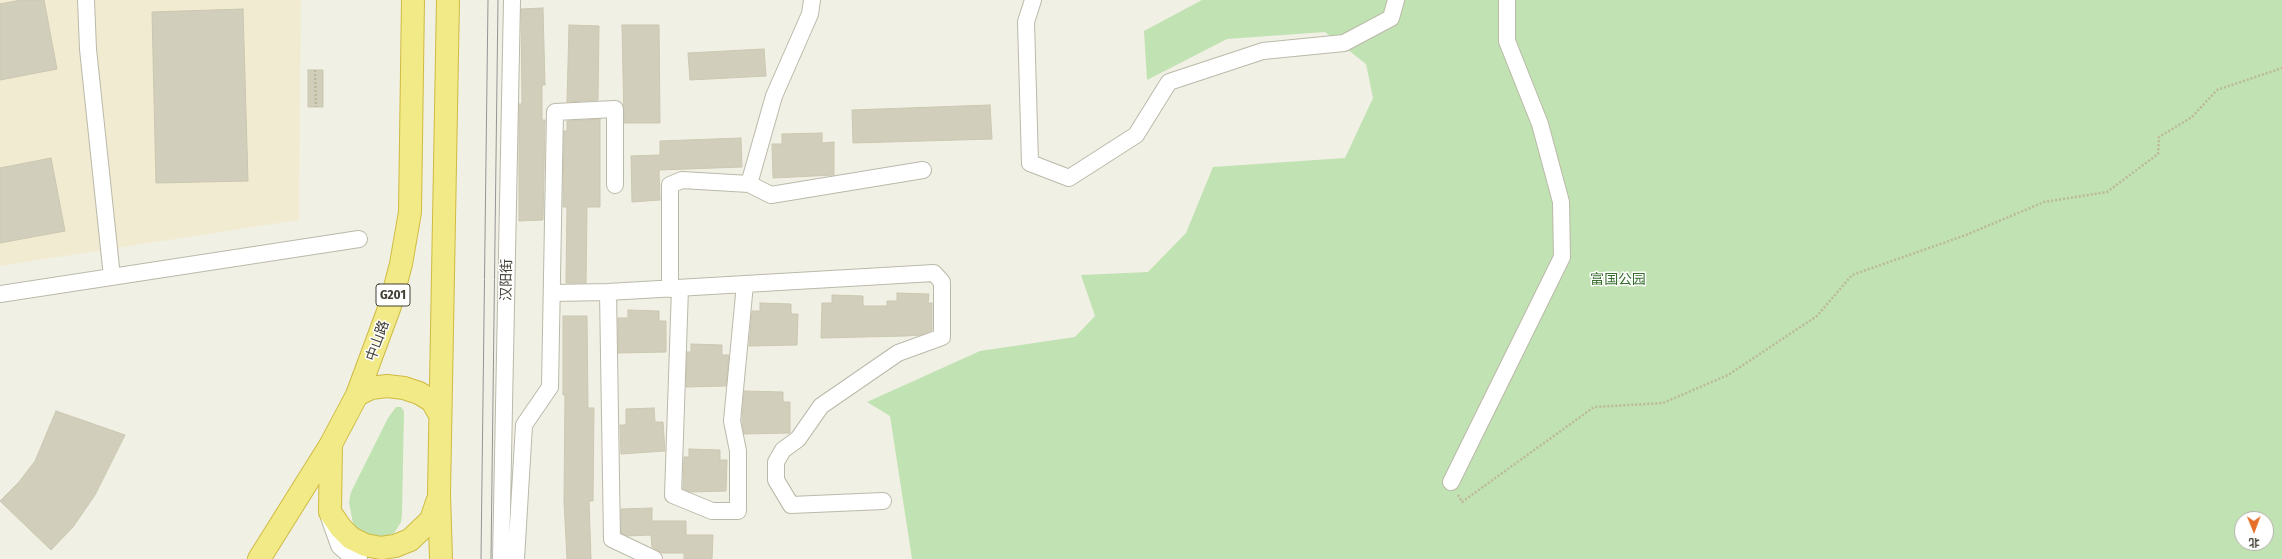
<!DOCTYPE html>
<html>
<head>
<meta charset="utf-8">
<style>
	body { margin:0 }
	#map { position:relative; width:2282px; height:559px; overflow:hidden; background:#f1f0e5; font-family:"Fira Sans Condensed","Noto Sans SC",sans-serif }
	canvas { display:block }
	.north { position:absolute; left:2234px; top:511px; width:40px; height:40px; box-sizing:border-box; background:#fff; border:1px solid #b4b3af; border-radius:50%; rotate:179deg; font-size:11px; font-weight:700; line-height:16px; text-align:center; color:#434136 }
	.north::after { content:''; display:block; margin:auto; width:14px; height:18px; background:#e67028; clip-path:polygon(50% 0,100% 100%,50% 72%,0 100%) }
</style>
</head>
<body>
<div id="map">
<canvas width="2282" height="559"></canvas>
<div class="north">北</div>
</div>
<script>
const ctx = document.querySelector('canvas').getContext('2d');
ctx.lineJoin = 'round';
function fillPath(path, color) {
  ctx.fillStyle = color;
  ctx.fill(path, 'evenodd');
}
function toPath(rows) {
  const path = new Path2D();
  for (const r of rows) {
    path.moveTo(r[0], r[1]);
    for (let i = 2; i < r.length; i += 2) path.lineTo(r[i], r[i + 1]);
  }
  return path;
}
function trace(path, color, width, dash) {
  ctx.strokeStyle = color;
  ctx.lineWidth = width;
  ctx.lineCap = dash ? 'butt' : 'round';
  ctx.setLineDash(dash || []);
  ctx.stroke(path);
}
function write(font, color, halo, rows, align = 'center') {
  ctx.font = font + ' "Fira Sans Condensed","Noto Sans SC",sans-serif';
  ctx.lineWidth = 3;
  ctx.setLineDash([]);
  ctx.textBaseline = 'middle';
  ctx.strokeStyle = halo;
  ctx.fillStyle = color;
  for (const [text, x, y, turn = 0] of rows) {
    ctx.save();
    ctx.translate(x, y);
    ctx.rotate((+turn || 0) * Math.PI / 180);
    ctx.textAlign = isNaN(turn) ? turn : align;
    if (halo) ctx.strokeText(text, 0, 0);
    ctx.fillText(text, 0, 0);
    ctx.restore();
  }
}
const commercial = toPath([
	[0,0,301,0,299,220,0,266]
]);
const green = toPath([
	[1202,0,2282,0,2282,559,912,559,890,416,867,402,980,351,1075,337,1095,316,1081,275,1148,272,1186,233,1213,167,1345,158,1373,98,1366,64,1325,32,1227,39,1147,80,1144,31],
	[2242,519,2266,519,2266,543,2242,543],
	[396,407,401,407,404,411,402,514,401,522,394,533,386,537,377,539,358,531,353,523,349,502,351,492,388,418]
]);
const building = toPath([
	[21,0,44,0,57,69,0,80,0,4,21,0],
	[543,8,545,85,542,85,542,120,545,120,543,220,519,221,519,104,522,104,521,9,543,8],
	[243,9,248,181,156,183,152,12,243,9],
	[569,25,599,26,598,100,567,102,569,25],
	[622,25,659,25,660,123,624,123,622,25],
	[764,49,766,76,690,80,688,53,764,49],
	[308,70,323,70,323,107,308,107,308,70],
	[990,105,992,139,853,143,852,110,990,105],
	[600,119,600,207,587,207,586,283,566,283,567,207,563,207,564,131,567,131,567,121,600,119],
	[822,133,822,143,834,142,834,175,773,178,772,144,782,144,782,134,822,133],
	[741,138,742,167,659,170,660,200,632,202,631,156,660,155,660,141,741,138],
	[51,158,65,231,0,243,0,168,51,158],
	[897,293,929,294,928,303,932,303,932,330,921,335,905,336,821,338,822,303,832,303,832,295,863,296,863,306,887,306,887,301,897,301,897,293],
	[760,303,791,304,791,314,798,314,797,345,749,346,752,311,760,311,760,303],
	[628,310,659,311,659,321,666,321,666,352,618,353,618,318,628,318,628,310],
	[563,316,587,316,588,408,594,408,593,501,589,501,591,559,567,559,564,501,565,395,563,395,563,316],
	[691,344,722,345,722,355,729,355,726,386,686,387,687,352,691,352,691,344],
	[744,391,783,392,783,402,790,402,790,433,744,434,742,421,744,391],
	[654,408,655,422,663,422,665,451,621,454,620,425,626,425,626,409,654,408],
	[56,411,125,435,95,495,73,527,51,550,0,501,19,482,35,461,56,411],
	[689,449,720,450,720,460,727,460,726,491,690,492,683,489,684,457,689,457,689,449],
	[652,508,652,521,686,521,686,535,713,535,712,559,684,559,684,553,662,553,652,547,651,535,627,536,621,533,621,509,652,508]
]);
const path = toPath([
	[315,70,316,107],
	[1458,495,1462,502,1594,407,1663,403,1728,375,1817,316,1852,275,1966,235,2044,202,2107,192,2158,154,2159,137,2192,117,2217,90,2282,68]
]);
const minor = toPath([
	[86,0,88,49,112,277],
	[1033,0,1026,22,1030,163,1069,178,1136,135,1169,82,1263,51,1344,43,1391,18,1396,0],
	[749,184,774,96,810,14,812,0],
	[680,288,673,495,712,511,738,511,738,451,732,421,745,284],
	[670,289,670,185,682,180,749,184,771,195,923,170],
	[608,292,612,539,654,559],
	[552,293,608,292,934,273,942,282,942,337,898,353,821,406,798,439,783,450,776,462,776,480,791,505,883,501],
	[0,294,359,239],
	[1451,482,1562,257,1561,202,1540,124,1507,41,1507,0],
	[501,559,512,0],
	[516,559,524,425,550,387,555,112,615,109,615,185]
]);
const tertiary = toPath([
	[331,517,341,545,357,559]
]);
const trunk = toPath([
	[357,395,371,388,387,386,404,388,419,393,432,401,440,415],
	[331,444,330,512,341,528,351,538,365,545,381,548,395,546,410,540,431,520,437,502],
	[259,559,331,444,357,395,390,306,401,264,410,212,413,0],
	[441,559,439,494,448,0]
]);
const tram = toPath([
	[481,559,488,0],
	[491,559,498,0]
]);
const shields = [
	[393,295,34]
];
const shieldNames = [
	["G201",393,295]
];
const streetNames = [
	["汉阳街",507,280,-89],
	["中山路",378,341,-70]
];
const parkNames = [
	["富国公园",1618,280]
];
fillPath(commercial, '#f1ebd2');
fillPath(green, '#c1e2b2');
fillPath(building, '#d1cebc');
trace(building, '#ccc7b0', 1);
trace(minor, '#bbb9a9', 18);
trace(tertiary, '#bbb9a9', 22);
trace(trunk, '#cebb42', 24);
trace(path, '#bcb89c', 2.5, [2, 2]);
trace(minor, '#fff', 16);
trace(tertiary, '#fff', 20);
trace(trunk, '#f2ea86', 22);
trace(tram, '#949494', 1);
for (const [x, y, w] of shields) {
  const box = new Path2D();
  box.roundRect(x - w / 2, y - 11, w, 22, 3);
  ctx.fillStyle = '#fff';
  ctx.fill(box);
  trace(box, '#434136', 1);
}
write('bold 13px', '#434136', null, shieldNames);
write('14px', '#434136', '#fff', streetNames);
write('14px', '#386f2f', '#fff', parkNames);
</script>
</body>
</html>
